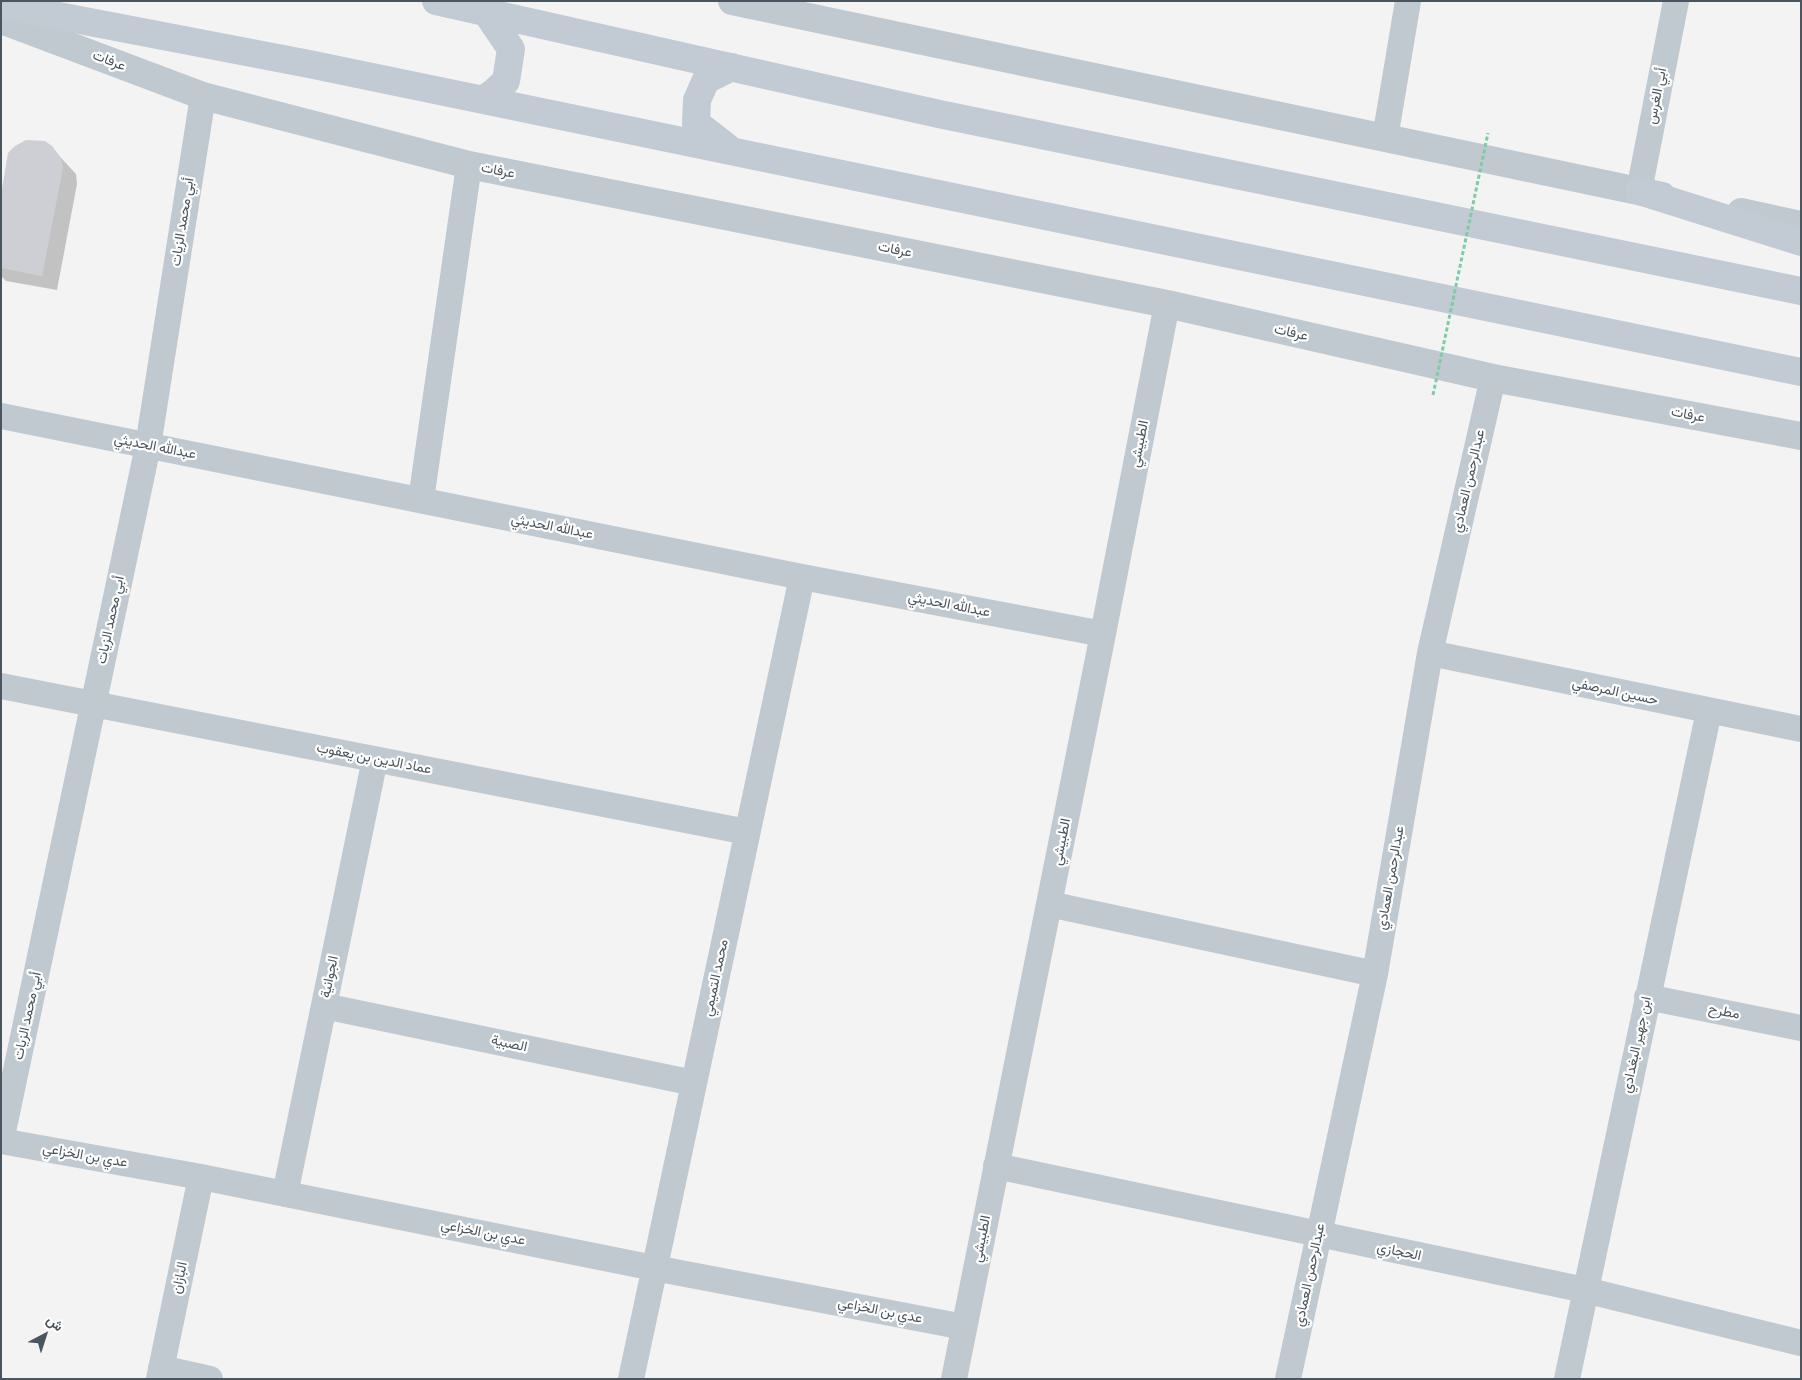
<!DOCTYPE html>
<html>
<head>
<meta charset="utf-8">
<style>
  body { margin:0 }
  #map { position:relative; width:1802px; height:1380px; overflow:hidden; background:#f4f3f3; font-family:Signika,Vazirmatn,sans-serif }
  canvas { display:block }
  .frame { position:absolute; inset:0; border:2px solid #4b555f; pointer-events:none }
  .north { position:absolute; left:20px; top:1310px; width:50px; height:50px; -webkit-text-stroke:4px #fff; paint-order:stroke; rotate:40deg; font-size:14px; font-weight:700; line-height:20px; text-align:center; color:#4b555f }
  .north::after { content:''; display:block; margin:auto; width:18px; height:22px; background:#4b555f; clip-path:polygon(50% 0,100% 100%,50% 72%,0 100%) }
</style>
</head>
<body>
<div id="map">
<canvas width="1802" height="1380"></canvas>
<div class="frame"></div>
<div class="north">ش</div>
</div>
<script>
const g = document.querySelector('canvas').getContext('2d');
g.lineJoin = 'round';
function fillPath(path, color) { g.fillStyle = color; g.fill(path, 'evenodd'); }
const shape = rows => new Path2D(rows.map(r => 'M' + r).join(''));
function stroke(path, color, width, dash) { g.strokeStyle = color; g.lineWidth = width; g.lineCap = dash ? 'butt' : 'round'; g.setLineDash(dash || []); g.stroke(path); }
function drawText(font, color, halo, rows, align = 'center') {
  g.font = font + ' Signika,Vazirmatn,sans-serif'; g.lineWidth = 4.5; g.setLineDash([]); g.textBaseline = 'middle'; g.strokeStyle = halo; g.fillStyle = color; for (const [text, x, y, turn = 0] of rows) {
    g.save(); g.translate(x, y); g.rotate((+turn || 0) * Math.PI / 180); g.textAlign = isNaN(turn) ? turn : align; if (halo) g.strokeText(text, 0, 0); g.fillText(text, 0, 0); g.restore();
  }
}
fillPath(shape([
  [51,147,76,174,77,184,57,290,6,281,1,276,1,203]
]), '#0003');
fillPath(shape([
  [26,140,45,141,52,146,61,158,63,168,42,276,1,268,1,195,8,153,15,146]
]), '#cdcfd4');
stroke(shape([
  [1385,138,1408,1],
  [1639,191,1676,1],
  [1,416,802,577,1103,634],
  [421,500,469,165],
  [1430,653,1801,729],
  [1,686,747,832],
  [1049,904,1375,974],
  [1647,997,1801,1028],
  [324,1006,694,1083],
  [1,1141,148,446,203,96],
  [1,1141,201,1177,654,1268,964,1327],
  [996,1166,1585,1290,1801,1343],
  [285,1194,375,759],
  [161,1368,210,1379],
  [159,1379,201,1177],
  [631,1379,802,577],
  [954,1379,1103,634,1167,304],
  [1288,1379,1375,974,1430,653,1493,378],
  [1567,1379,1709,711]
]), '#c1c9d0', 26);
stroke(shape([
  [732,1,1662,196],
  [1,20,203,96,469,165,1167,304,1493,378,1801,436],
  [1741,212,1801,225]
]), '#c1c9d0', 28);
stroke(shape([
  [436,1,939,114,1801,291],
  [1,5,309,64,1801,372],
  [483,100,494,92,506,81,511,49,486,12],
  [727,147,696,123,697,100,706,80,732,67],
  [1639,191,1801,242]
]), '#c2cad4', 28);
stroke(shape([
  [1433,395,1488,133]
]), '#7fcaa7', 3, [4, 2.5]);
drawText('14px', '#4b555f', '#fff', [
  ["عرفات",109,61,21],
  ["أبي الغرس",1657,96,-79],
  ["عرفات",498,171,11],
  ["أبي محمد الزيات",183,222,-81],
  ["عرفات",895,250,11],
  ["عرفات",1291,333,13],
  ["عرفات",1688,415,11],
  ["الطبيشي",1140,444,-79],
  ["عبدالله الحديثي",155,447,11],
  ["عبدالرحمن العمادي",1469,481,-77],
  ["عبدالله الحديثي",552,527,11],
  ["عبدالله الحديثي",949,605,11],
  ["أبي محمد الزيات",111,620,-78],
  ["حسين المرصفي",1615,692,12],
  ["عماد الدين بن يعقوب",374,759,11],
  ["الطبيشي",1062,842,-79],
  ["عبدالرحمن العمادي",1391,878,-80],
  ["الجوانية",330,977,-78],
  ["محمد التميمي",716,978,-78],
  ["مطرح",1724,1012,11],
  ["أبي محمد الزيات",28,1016,-78],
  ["الصبية",509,1044,12],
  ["ابن جهير البغدادي",1637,1045,-78],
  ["عدي بن الخزاعي",85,1156,10],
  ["عدي بن الخزاعي",483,1233,11],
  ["الطبيشي",982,1239,-79],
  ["الحجازي",1399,1252,12],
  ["عبدالرحمن العمادي",1310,1275,-78],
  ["البازان",180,1278,-78],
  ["عدي بن الخزاعي",880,1311,11]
]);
</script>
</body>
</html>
